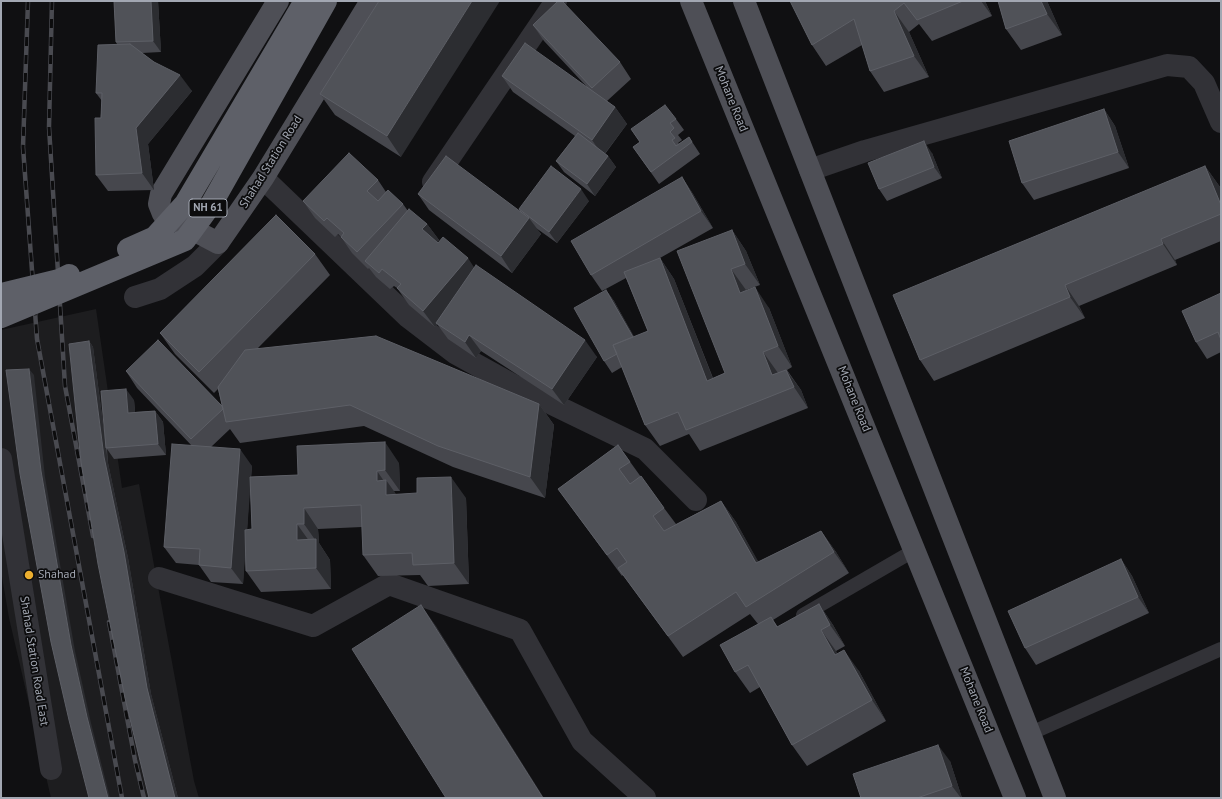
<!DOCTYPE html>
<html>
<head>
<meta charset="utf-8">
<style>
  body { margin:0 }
  #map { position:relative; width:1222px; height:799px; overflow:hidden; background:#101012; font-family:"PT Sans",sans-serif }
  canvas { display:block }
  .frame { position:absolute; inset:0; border:2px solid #a2a7b2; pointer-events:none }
</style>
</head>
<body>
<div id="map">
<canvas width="1222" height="799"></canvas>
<div class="frame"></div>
</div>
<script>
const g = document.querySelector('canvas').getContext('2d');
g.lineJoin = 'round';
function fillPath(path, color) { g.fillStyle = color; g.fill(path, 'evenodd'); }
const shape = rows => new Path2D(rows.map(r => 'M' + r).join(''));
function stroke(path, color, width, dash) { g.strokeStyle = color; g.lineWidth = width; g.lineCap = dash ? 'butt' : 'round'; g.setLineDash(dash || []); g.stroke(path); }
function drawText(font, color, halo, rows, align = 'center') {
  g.font = font + ' "PT Sans",sans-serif'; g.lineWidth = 3.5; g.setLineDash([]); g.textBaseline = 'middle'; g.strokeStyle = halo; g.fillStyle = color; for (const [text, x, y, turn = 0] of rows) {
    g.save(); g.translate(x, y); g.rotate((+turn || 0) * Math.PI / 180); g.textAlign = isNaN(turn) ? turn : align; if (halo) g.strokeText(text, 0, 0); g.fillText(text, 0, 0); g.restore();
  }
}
fillPath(shape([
  [96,309,122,488,139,484,194,781,199,798,51,798,9,618,1,571,1,330]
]), '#1d1d1f');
stroke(shape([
  [803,615,915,550],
  [1029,734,1221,649]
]), '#323237', 14);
stroke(shape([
  [810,170,865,151,1167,65,1189,67,1204,83,1221,122],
  [263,178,408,317,455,353,513,385,645,449,696,500],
  [433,182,556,1],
  [135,297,160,289,195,266,218,243],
  [1,459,51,769],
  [159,578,313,626,389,584,520,630,582,741,645,798]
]), '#323237', 22);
stroke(shape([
  [278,1,161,194,159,204,163,214,218,243,263,178,371,1],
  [691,1,1015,798],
  [744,1,1055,798]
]), '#4e4f56', 22);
const rail = shape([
  [28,1,23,147,37,339,122,798],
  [52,1,49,127,65,386,93,536],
  [109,622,135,760,144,798]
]);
stroke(rail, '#494a50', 4.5);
stroke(rail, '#0c0c0d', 3, [9]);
stroke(shape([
  [128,249,155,237,185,204,305,1],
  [1,294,59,280,69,275],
  [1,317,185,240,212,203,326,1]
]), '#5e6068', 22);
fillPath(shape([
  [114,1,158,1,161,52,142,53,192,91,148,144,154,190,108,191,96,175,102,101,96,93,117,44,116,42],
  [379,1,401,157,335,115,320,94],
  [790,1,985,1,992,16,932,41,919,24,909,32,929,77,884,92,870,71,862,45,826,66,812,45],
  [998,1,1047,1,1062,35,1021,50,1006,29],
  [533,25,620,62,631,79,607,101,615,107,627,124,605,154,608,156,616,167,595,196,564,172,556,161,575,136,513,92,502,76,587,87,544,41],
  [1104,109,1115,126,1129,168,1034,200,1022,183],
  [676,119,684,130,678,135,682,140,678,143,679,144,689,137,700,154,659,184,633,147,640,142,631,129],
  [932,153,942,178,887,201,879,189],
  [1205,166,1220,187,1221,190,1221,241,1175,260,1177,265,1079,306,1085,318,934,381,920,360],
  [682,177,693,194,713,228,660,258,674,279,713,378,725,373,732,230,746,251,760,285,746,290,746,291,769,308,792,367,787,370,801,390,808,408,700,451,689,434,660,446,645,425,622,367,612,373,604,361,606,290,614,301,634,337,648,331,626,278,602,291,591,275],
  [378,180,386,192,403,204,408,211,427,224,439,240,437,242,474,268,597,357,564,405,481,351,476,358,448,339,437,324,435,327,409,305,397,288,394,286,390,289,376,277,369,268,368,269,352,253,341,237,338,234,335,237,315,218,303,201],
  [418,194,520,211,519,209,589,201,557,243,536,228,541,234,512,273,429,210],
  [315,254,330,275,258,348,539,404,554,425,545,498,453,467,364,426,240,443,230,429,211,447,252,466,251,477,298,475,399,463,400,491,394,491,395,494,466,498,469,584,428,586,420,575,378,576,363,555,362,527,318,529,319,543,330,560,331,589,261,592,246,571,245,550,243,584,211,582,199,565,176,563,164,547,192,446,137,388,126,371,222,406,218,389,214,393,175,354,160,333],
  [250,483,252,529,247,530],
  [1221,293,1221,352,1207,359,1196,342],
  [89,341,93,347,105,439,134,400,135,412,155,411,163,422,166,455,114,459,107,449,108,463,128,558,151,694,178,798,149,798],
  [618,445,641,477,664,508,676,524,721,501,736,522,758,562,821,531,836,552,849,573,773,620,778,627,819,604,833,625,845,646,836,651,837,654,859,671,886,721,807,766,792,745,760,687,750,693,735,672,758,624,750,614,683,657,623,575,622,576,558,489],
  [1121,559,1132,576,1149,613,1036,665,1025,648],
  [950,761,962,798,861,798]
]), '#46474d');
fillPath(shape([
  [151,1,158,1,161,52,153,41],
  [472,1,500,1,401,157,387,136],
  [981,1,985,1,992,16],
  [1041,1,1047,1,1062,35,1047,14],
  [894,11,909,32,929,77,914,56],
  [180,75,192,91,148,144,154,190,142,173,136,128],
  [615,107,627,124,603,156,592,140],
  [1104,109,1115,126,1129,168,1118,152],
  [924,141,932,153,942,178,934,167],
  [608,156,616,167,595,196,587,184],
  [1205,166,1220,187,1221,190,1221,205],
  [682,177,693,194,713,228,701,211],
  [581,189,589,201,557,243,549,232],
  [529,218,541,234,512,273,501,256],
  [427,224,439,240,433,246,422,229],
  [732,230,746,251,760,285,745,264],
  [1161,239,1175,260,1177,265,1163,244],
  [468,258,479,275,436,323,437,324,435,327,423,311],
  [660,258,674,279,722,402,707,381],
  [731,269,746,290,755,314,740,293],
  [1065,285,1079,306,1085,318,1070,297],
  [755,287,769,308,792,367,778,346],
  [606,290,614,301,644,354,636,343],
  [469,335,481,351,476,358,465,342],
  [585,340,597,357,564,405,552,389],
  [89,341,93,347,108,463,128,558,151,694,178,798,175,798,147,688,104,457],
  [763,352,778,373,772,375],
  [29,369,34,375,45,477,75,651,91,723,110,798,108,798,87,717,71,645,41,471],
  [786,370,801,390,808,408,794,387],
  [126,389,134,400,136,424,128,413],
  [539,404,554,425,545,498,530,477],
  [155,411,163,422,166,455,158,444],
  [385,442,399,463,400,491,385,470],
  [240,449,252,466,243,584,231,568],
  [377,471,386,484,386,480,401,501,401,516,377,481],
  [451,477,466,498,469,584,454,563],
  [721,501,736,522,771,584,756,563],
  [304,508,318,529,319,543,330,560,331,589,316,568,316,541,304,524],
  [297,524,312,545,297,540],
  [821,531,836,552,849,573,834,552],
  [1121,559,1132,576,1149,613,1138,597],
  [819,604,833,625,845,646,830,625],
  [421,605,436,626,544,798,543,798],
  [821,630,836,651,849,676,835,655],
  [844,650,859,671,886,721,872,700],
  [938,745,950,761,962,798,961,798,952,786]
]), '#2c2d31');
const building = shape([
  [114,1,151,1,153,41,116,42,114,1],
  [379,1,472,1,387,136,320,94,379,1],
  [558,1,562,1,620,62,592,88,533,25,558,1],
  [790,1,963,1,917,20,904,3,894,11,914,56,870,71,854,19,812,45,790,1],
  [998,1,1041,1,1047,14,1006,29,998,1],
  [525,43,615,107,592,140,502,76,525,43],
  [130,44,154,62,180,75,136,128,142,173,96,175,95,118,101,118,102,93,96,93,98,45,130,44],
  [665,105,676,119,670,123,674,128,670,132,675,138,672,140,676,146,689,137,692,142,651,172,633,147,640,142,631,129,665,105],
  [1104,109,1118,152,1022,183,1009,141,1104,109],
  [578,133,608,156,587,184,556,161,578,133],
  [924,141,934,167,879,189,868,163,924,141],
  [349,153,378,180,367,191,378,201,388,190,403,204,357,252,341,237,344,233,327,218,324,221,303,201,349,153],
  [446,156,529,218,501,256,418,194,446,156],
  [551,166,581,189,549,232,519,209,551,166],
  [1205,166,1221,205,1221,214,1161,239,1163,244,1065,285,1070,297,920,360,893,295,1205,166],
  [682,177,701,211,591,275,571,241,682,177],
  [409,209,427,224,422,229,438,243,443,237,468,258,423,311,397,288,401,284,382,269,379,273,365,261,409,209],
  [276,215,315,254,199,372,160,333,276,215],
  [732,230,745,264,731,269,740,293,755,287,778,346,763,352,772,375,786,370,794,387,686,430,678,412,645,425,613,345,648,331,624,272,660,258,707,381,725,373,677,251,732,230],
  [476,265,585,340,552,389,469,335,465,342,436,323,476,265],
  [606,290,633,337,613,345,617,354,604,361,574,308,606,290],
  [1221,293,1221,340,1218,332,1196,342,1182,311,1221,293],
  [376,336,539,404,530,477,438,446,350,405,226,422,218,387,245,350,376,336],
  [158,340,222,406,223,409,191,439,126,371,158,340],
  [89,341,104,457,124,552,147,688,175,798,149,798,125,698,98,564,81,462,69,344,89,341],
  [29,369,41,471,71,645,87,717,108,798,89,798,69,720,51,642,20,474,6,370,29,369],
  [126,389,128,413,155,411,158,444,106,448,101,391,126,389],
  [385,442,385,470,377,471,377,481,386,480,386,495,417,493,417,478,451,477,454,563,413,565,412,553,363,555,361,505,304,508,304,524,297,524,297,540,316,539,316,568,246,571,245,530,252,529,250,477,298,475,297,446,385,442],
  [172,444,240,449,231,568,199,565,200,549,164,547,172,444],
  [618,445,630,462,619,469,630,484,641,476,664,508,653,516,664,531,721,501,756,563,821,531,834,552,746,607,736,592,668,636,618,568,627,562,617,548,607,555,558,489,618,445],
  [1121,559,1138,597,1025,648,1008,611,1121,559],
  [819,604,830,625,821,630,835,655,844,650,872,700,792,745,748,665,735,672,720,645,771,617,777,627,819,604],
  [421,605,543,798,446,798,352,649,421,605],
  [938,745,952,786,917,798,861,798,853,774,938,745]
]);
fillPath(building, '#505258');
stroke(building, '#5d5f66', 1);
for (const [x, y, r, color] of [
  [29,575,5,"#ebae2f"]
]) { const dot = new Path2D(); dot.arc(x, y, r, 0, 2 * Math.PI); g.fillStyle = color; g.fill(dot); stroke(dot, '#0c0c0d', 1.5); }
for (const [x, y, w] of [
  [208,208,38]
]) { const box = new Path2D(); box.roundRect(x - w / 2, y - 9, w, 18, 3); g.fillStyle = '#0c0c0d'; g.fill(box); stroke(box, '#a2a7b2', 1); }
drawText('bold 11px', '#a2a7b2', null, [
  ["NH 61",208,208]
]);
drawText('12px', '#a2a7b2', '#0c0c0d', [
  ["Mohane Road",731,99,68],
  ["Shahad Station Road",271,162,-58],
  ["Mohane Road",854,399,68],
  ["Shahad Station Road East",34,661,81],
  ["Mohane Road",976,700,68]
]);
drawText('12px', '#a2a7b2', '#0c0c0d', [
  ["Shahad",38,575]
], 'left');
</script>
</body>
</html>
